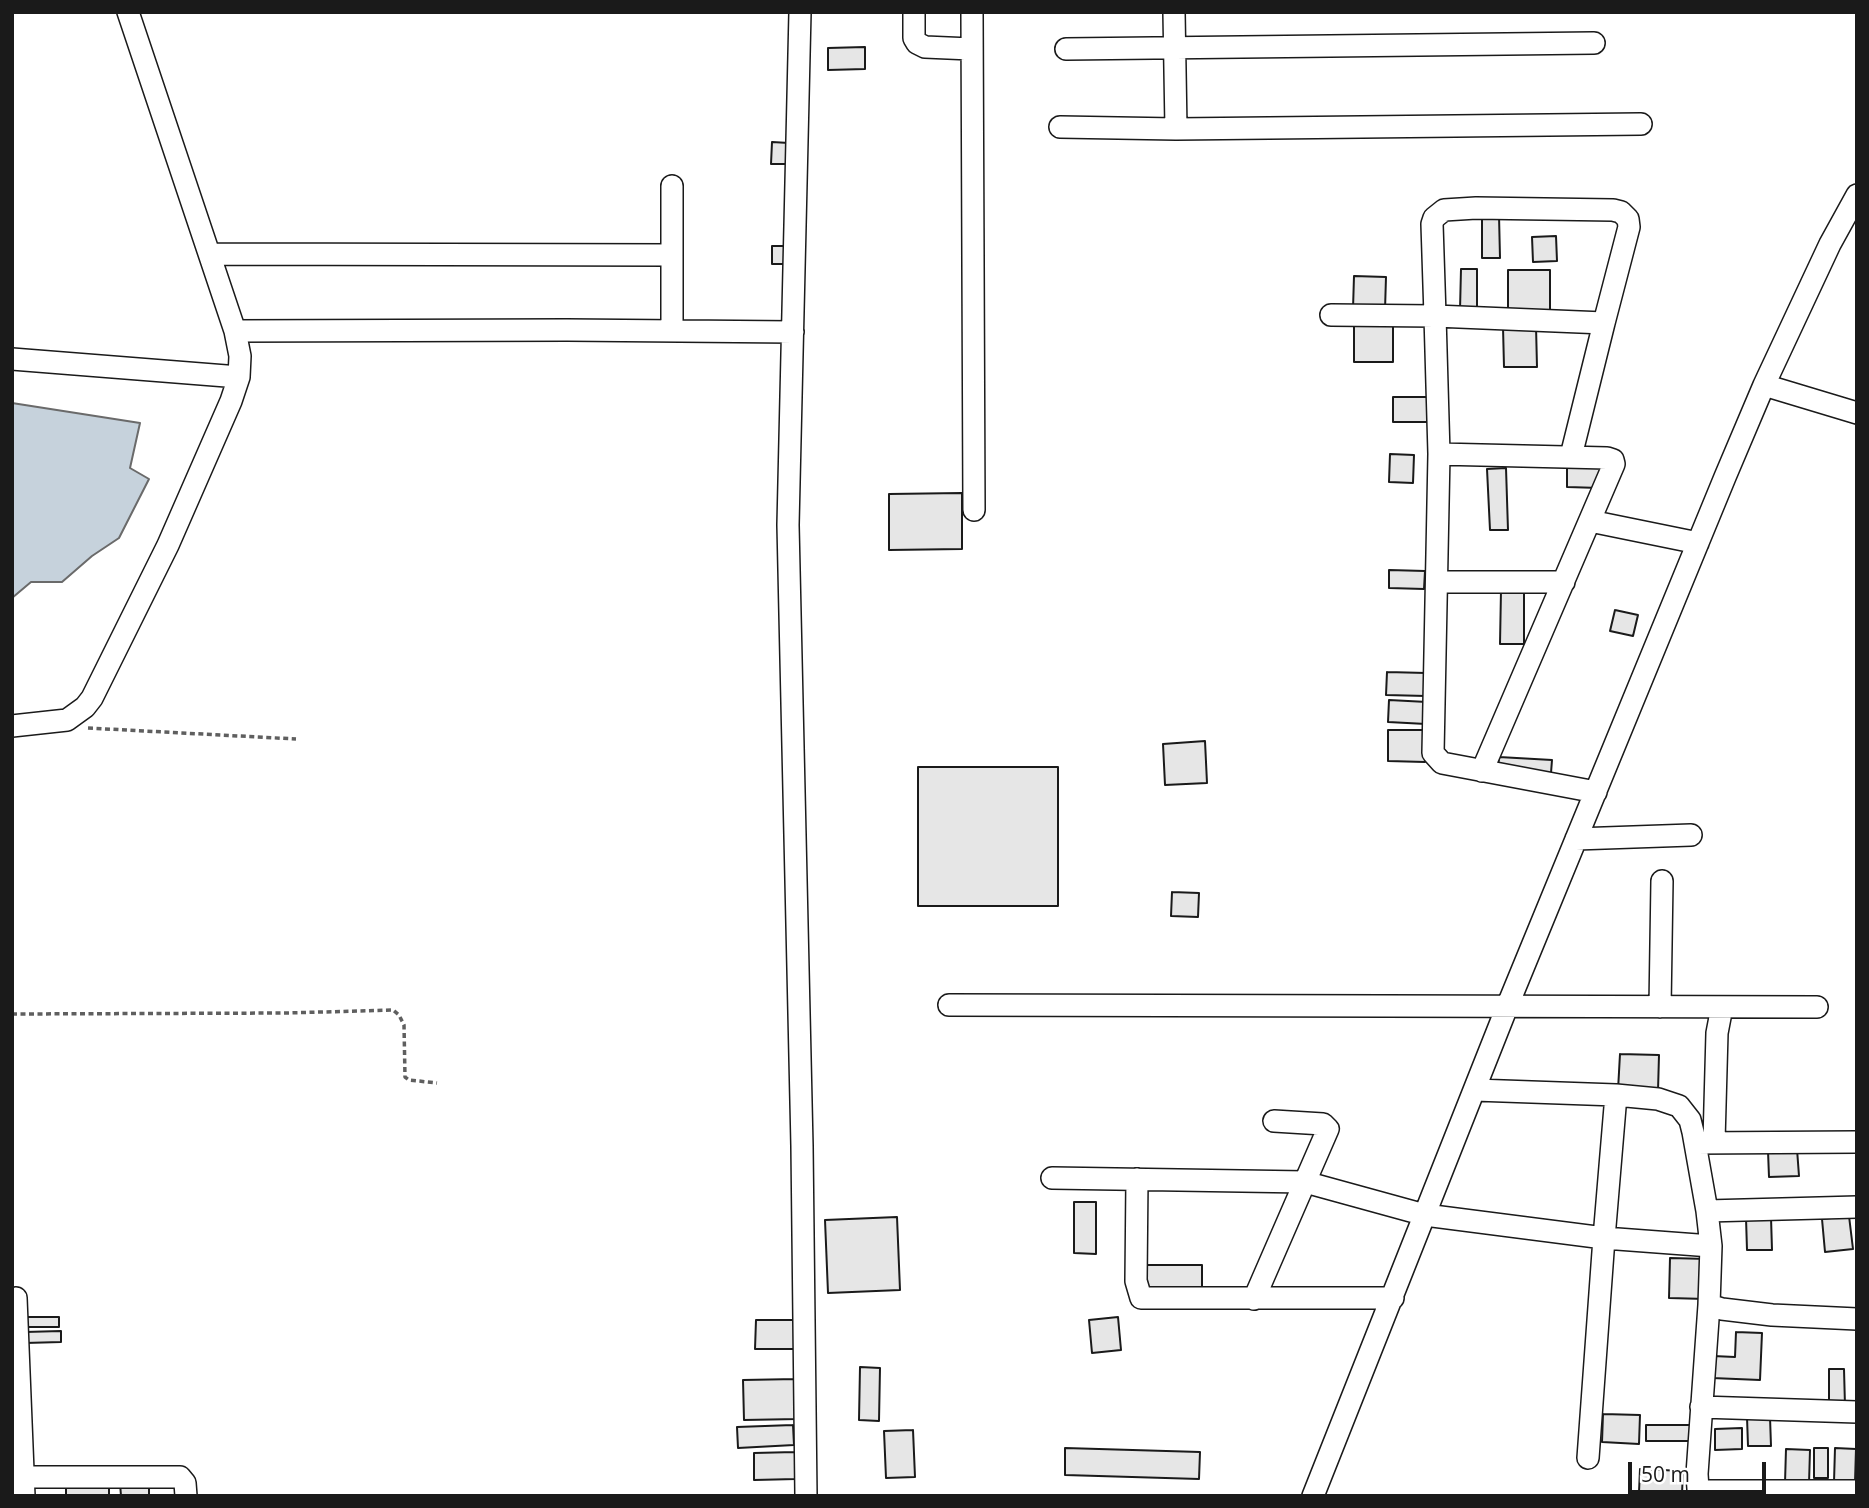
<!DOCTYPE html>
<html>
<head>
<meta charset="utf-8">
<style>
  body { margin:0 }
  #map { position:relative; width:1869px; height:1508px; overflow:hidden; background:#fff; font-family:"Open Sans",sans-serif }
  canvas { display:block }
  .frame { position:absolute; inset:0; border:14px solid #1a1a1a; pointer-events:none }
  .scale { position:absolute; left:1628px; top:1462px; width:138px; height:32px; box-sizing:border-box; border:4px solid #1a1a1a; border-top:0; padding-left:9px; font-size:21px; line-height:24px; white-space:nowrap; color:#1a1a1a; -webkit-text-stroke:5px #fff; paint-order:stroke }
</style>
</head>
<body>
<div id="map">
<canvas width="1869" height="1508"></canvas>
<div class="frame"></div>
<div class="scale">50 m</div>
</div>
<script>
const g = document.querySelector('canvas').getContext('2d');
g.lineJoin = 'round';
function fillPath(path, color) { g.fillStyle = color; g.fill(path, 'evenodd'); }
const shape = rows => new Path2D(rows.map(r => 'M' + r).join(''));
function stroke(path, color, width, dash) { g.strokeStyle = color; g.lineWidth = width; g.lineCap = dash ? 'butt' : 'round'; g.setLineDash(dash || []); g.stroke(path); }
const water = shape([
  [12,403,140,423,130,468,149,479,119,538,92,556,62,582,31,582,12,598,12,403]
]);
fillPath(water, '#c6d2dc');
stroke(water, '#6a6a6a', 2);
const building = shape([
  [865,47,865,69,828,70,828,48,865,47],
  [772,142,789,143,788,164,771,164,772,142],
  [1482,215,1499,215,1500,258,1482,258,1482,215],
  [1556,236,1557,261,1533,262,1532,237,1556,236],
  [772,246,785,246,785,264,772,264,772,246],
  [1461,269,1477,269,1477,311,1460,310,1461,269],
  [1508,270,1550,270,1550,317,1508,317,1508,270],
  [1354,276,1386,277,1385,310,1353,309,1354,276],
  [1354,324,1393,324,1393,362,1354,362,1354,324],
  [1536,326,1537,367,1504,367,1503,327,1536,326],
  [1393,397,1432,397,1432,422,1393,422,1393,397],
  [1390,454,1414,455,1413,483,1389,482,1390,454],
  [1567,467,1601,467,1600,488,1567,487,1567,467],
  [1506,468,1508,530,1490,530,1487,469,1506,468],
  [962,493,962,549,889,550,889,494,962,493],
  [1389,570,1425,571,1424,589,1389,588,1389,570],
  [1501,590,1524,591,1524,644,1500,644,1501,590],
  [1615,610,1638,615,1633,636,1610,631,1615,610],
  [1387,672,1426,673,1426,696,1386,695,1387,672],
  [1389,700,1427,702,1426,724,1388,722,1389,700],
  [1388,730,1426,730,1425,762,1388,761,1388,730],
  [1205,741,1207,783,1165,785,1163,744,1205,741],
  [1499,757,1552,760,1551,773,1498,769,1499,757],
  [918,767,1058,767,1058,906,918,906,918,767],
  [1172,892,1199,893,1198,917,1171,916,1172,892],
  [1620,1054,1659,1055,1658,1091,1618,1090,1620,1054],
  [1797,1149,1799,1176,1769,1177,1768,1151,1797,1149],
  [1074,1202,1096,1202,1096,1254,1074,1253,1074,1202],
  [1849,1216,1853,1249,1825,1252,1822,1219,1849,1216],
  [897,1217,900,1290,828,1293,825,1220,897,1217],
  [1771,1217,1772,1250,1747,1250,1746,1218,1771,1217],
  [1670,1258,1708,1259,1706,1299,1669,1298,1670,1258],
  [1145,1265,1202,1265,1202,1296,1145,1296,1145,1265],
  [24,1317,59,1317,59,1327,24,1327,24,1317],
  [1118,1317,1121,1350,1092,1353,1089,1320,1118,1317],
  [756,1320,797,1320,797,1349,755,1349,756,1320],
  [61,1331,61,1342,25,1343,25,1332,61,1331],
  [1736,1332,1762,1333,1760,1380,1712,1378,1713,1356,1735,1357,1736,1332],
  [860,1367,880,1368,879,1421,859,1420,860,1367],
  [1829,1369,1844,1369,1845,1406,1829,1406,1829,1369],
  [797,1379,798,1419,744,1420,743,1380,797,1379],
  [1603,1414,1640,1415,1639,1444,1602,1442,1603,1414],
  [1747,1417,1770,1417,1771,1446,1748,1446,1747,1417],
  [793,1425,794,1445,738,1448,737,1427,793,1425],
  [1646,1425,1698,1425,1698,1441,1646,1441,1646,1425],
  [1742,1428,1742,1449,1715,1450,1715,1429,1742,1428],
  [913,1430,915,1477,886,1478,884,1431,913,1430],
  [1065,1448,1200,1452,1199,1479,1065,1475,1065,1448],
  [1814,1448,1828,1448,1828,1478,1814,1478,1814,1448],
  [1835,1448,1856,1449,1855,1482,1834,1482,1835,1448],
  [1786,1449,1810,1450,1809,1484,1785,1483,1786,1449],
  [795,1452,796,1479,754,1480,754,1453,795,1452],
  [1640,1469,1683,1471,1682,1494,1639,1492,1640,1469],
  [120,1483,149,1483,149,1496,121,1496,120,1483],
  [109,1485,109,1496,66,1496,66,1486,109,1485]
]);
fillPath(building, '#e6e6e6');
stroke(building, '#1a1a1a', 2);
const minor = shape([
  [800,12,788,525,802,1146,806,1496],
  [914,12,914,38,917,43,925,47,971,49],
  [972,12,974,510],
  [1174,12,1176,129,1641,124],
  [1066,49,1594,43],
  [1060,127,1176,129],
  [672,186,672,331],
  [211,254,672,255],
  [1331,315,1435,316,1604,323,1629,227,1628,219,1621,212,1613,210,1476,208,1444,210,1434,218,1432,224,1435,316,1439,454,1433,753,1442,763,1596,792],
  [235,331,567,330,793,332],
  [12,359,239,377],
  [1764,385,1857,413],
  [1439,454,1607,458,1613,460,1614,464,1482,771],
  [1571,456,1604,323],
  [1590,521,1698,543],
  [1437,582,1564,582],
  [12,726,67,720,85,707,92,698,168,545,231,401,239,377,240,356,235,331,128,12],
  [1576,839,1691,835],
  [949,1005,1817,1007],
  [1660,1007,1662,881],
  [1475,1090,1616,1095,1658,1099,1679,1106,1690,1120,1693,1132,1707,1211,1711,1246,1709,1305,1722,1309,1772,1315,1857,1319],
  [1616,1095,1604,1238,1711,1246],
  [1714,1141,1717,1033,1722,1007],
  [1695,1143,1857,1142],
  [1052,1178,1305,1182,1425,1215,1604,1238,1588,1458],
  [1137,1179,1136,1281,1141,1298,1393,1298],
  [1707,1211,1857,1207],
  [16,1298,24,1496],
  [1254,1299,1328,1129,1323,1124,1274,1121],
  [1709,1305,1697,1474,1698,1489,1701,1491,1857,1491],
  [1701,1407,1857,1412],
  [12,1477,180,1477,185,1483,186,1496],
  [1313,1496,1507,1007,1725,477,1764,385,1830,244,1857,195]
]);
stroke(minor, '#1a1a1a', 24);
stroke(shape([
  [88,728,296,739],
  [12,1014,287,1013,393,1010,399,1015,404,1025,405,1077,409,1080,437,1083]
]), '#5f5f5f', 3.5, [5, 3.5]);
stroke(minor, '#fff', 21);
</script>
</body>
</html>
